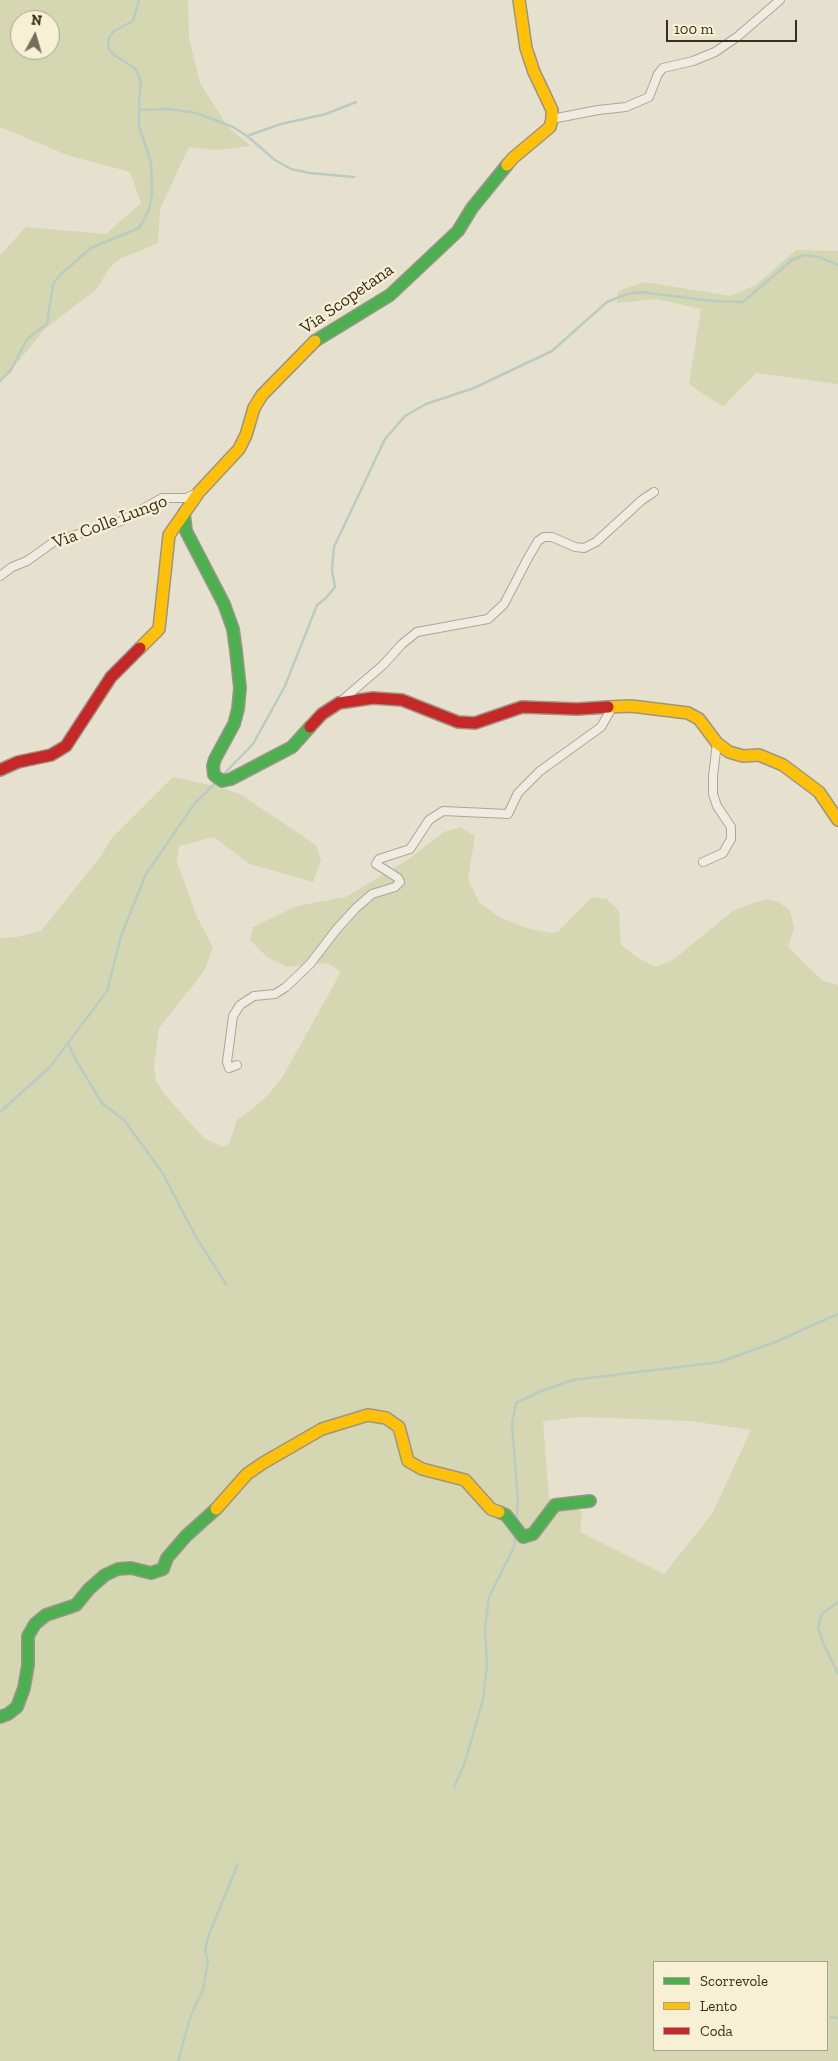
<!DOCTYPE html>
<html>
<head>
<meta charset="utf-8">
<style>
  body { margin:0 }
  #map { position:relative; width:838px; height:2061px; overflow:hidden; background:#e6e1cf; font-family:"Zilla Slab",serif }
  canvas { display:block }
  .legend { position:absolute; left:653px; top:1961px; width:175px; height:90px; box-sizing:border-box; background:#f7f0d5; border:1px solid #aca28c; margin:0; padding:6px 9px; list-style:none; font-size:15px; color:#3b2e1e }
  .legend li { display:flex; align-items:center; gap:10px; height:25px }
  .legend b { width:25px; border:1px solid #aca28c }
  .north { position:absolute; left:10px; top:10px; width:50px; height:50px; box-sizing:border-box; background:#f7f0d5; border:1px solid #aca28c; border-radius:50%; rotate:6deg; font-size:14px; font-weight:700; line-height:20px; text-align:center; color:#3b2e1e }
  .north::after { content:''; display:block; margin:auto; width:18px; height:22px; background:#776d5c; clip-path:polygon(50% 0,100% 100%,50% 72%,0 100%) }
  .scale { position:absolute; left:666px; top:20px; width:131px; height:22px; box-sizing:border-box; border:2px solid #3b2e1e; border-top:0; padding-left:6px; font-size:15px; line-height:18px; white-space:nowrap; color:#3b2e1e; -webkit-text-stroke:4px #f7f0d5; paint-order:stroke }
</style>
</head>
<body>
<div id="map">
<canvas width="838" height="2061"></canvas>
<ul class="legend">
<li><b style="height:6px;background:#4caf50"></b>Scorrevole</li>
<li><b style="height:6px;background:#ffc107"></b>Lento</li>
<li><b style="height:6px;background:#c62828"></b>Coda</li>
</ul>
<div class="north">N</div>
<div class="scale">100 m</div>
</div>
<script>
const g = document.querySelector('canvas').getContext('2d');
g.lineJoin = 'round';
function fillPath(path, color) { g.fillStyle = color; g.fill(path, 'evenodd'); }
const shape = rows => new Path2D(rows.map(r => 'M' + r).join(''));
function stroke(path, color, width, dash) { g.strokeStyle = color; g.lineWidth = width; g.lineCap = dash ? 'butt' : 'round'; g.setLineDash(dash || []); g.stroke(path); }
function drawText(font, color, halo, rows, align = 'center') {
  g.font = font + ' "Zilla Slab",serif'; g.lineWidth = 4.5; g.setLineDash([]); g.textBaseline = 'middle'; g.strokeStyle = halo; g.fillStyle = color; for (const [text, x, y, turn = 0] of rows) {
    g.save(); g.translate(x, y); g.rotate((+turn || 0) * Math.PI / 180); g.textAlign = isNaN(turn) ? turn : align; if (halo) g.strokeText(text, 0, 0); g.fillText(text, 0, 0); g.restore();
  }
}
fillPath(shape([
  [0,0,188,0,189,38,200,83,227,126,251,146,217,150,189,147,160,209,158,243,120,259,109,268,97,289,47,327,0,383,0,255,26,227,106,234,141,203,130,172,67,155,0,127],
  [20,20,50,20,50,50,20,50],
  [796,250,838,251,838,384,756,373,723,407,689,384,701,309,657,299,617,303,618,291,645,282,730,296,756,285],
  [173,777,215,786,240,794,316,845,321,860,313,882,250,864,214,837,179,846,177,862,196,915,213,947,206,967,198,979,159,1028,154,1065,156,1081,166,1096,204,1138,223,1147,229,1144,237,1120,252,1109,269,1094,283,1076,341,972,328,963,287,967,267,957,250,940,253,927,297,906,346,897,409,859,444,832,460,827,475,836,468,879,479,902,499,917,530,929,551,933,558,932,592,897,607,899,619,911,621,945,638,958,656,967,674,959,733,911,765,899,779,902,790,911,794,928,788,947,823,981,838,985,838,2061,0,2061,0,938,17,937,41,931,101,856,111,839],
  [582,1417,690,1421,751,1430,712,1514,664,1574,580,1532,582,1511,549,1499,543,1421],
  [654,1962,827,1962,827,2050,654,2050]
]), '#d4d7b1');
stroke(shape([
  [139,110,170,109,196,113,233,127,247,136,275,160,291,169,310,173,354,177],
  [247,136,281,124,326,114,356,102],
  [0,381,11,370,27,339,47,324,53,284,60,275,91,248,139,228,144,220,149,209,152,194,151,162,139,126,139,101,141,82,137,71,133,67,114,55,108,48,109,38,114,31,133,21,139,0],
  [221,777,253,744,285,686,317,605,326,598,335,587,332,570,334,547,385,439,405,416,426,404,474,388,552,351,607,302,627,294,640,292,712,301,743,302,792,260,804,255,819,257,838,265],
  [68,1043,77,1062,102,1103,124,1120,162,1172,196,1237,226,1284],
  [0,1112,50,1067,107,991,121,936,146,874,195,803,217,781],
  [516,1522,518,1501,512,1424,516,1403,541,1391,573,1380,720,1362,778,1341,838,1314],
  [838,1602,822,1614,818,1628,824,1645,838,1674],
  [454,1787,464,1765,483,1700,487,1664,485,1628,489,1597,514,1547,515,1532],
  [831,2017,838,2018],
  [178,2061,191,2015,203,1990,208,1961,205,1950,209,1934,238,1864]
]), '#baccc2', 2.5);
const street = shape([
  [552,119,598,110,626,107,649,97,658,74,663,68,693,61,715,52,737,37,780,0],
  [0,576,12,567,27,561,55,541,119,522,162,498,186,498,197,493],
  [340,702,383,665,402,644,417,632,488,619,504,604,528,558,538,541,544,537,552,537,575,547,584,548,596,542,642,500,654,492],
  [703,862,723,853,731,839,731,827,717,806,713,794,713,776,717,743],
  [237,1065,229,1068,227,1062,233,1016,240,1005,254,996,275,994,286,987,310,964,336,930,356,908,372,894,395,887,400,882,398,878,376,864,379,859,410,849,429,820,443,811,508,814,518,793,540,771,601,727,613,706]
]);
const fast = shape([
  [315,341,390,295,458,231,472,208,507,165],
  [184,513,186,531,224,604,233,629,236,651,240,688,238,709,234,724,215,759,213,766,214,775,222,781,231,779,292,747,310,727],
  [499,1512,506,1515,523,1537,533,1534,555,1505,590,1501],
  [0,1717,8,1714,17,1707,24,1688,28,1665,28,1636,35,1624,46,1615,76,1605,89,1589,105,1575,118,1569,131,1568,151,1573,163,1569,167,1558,186,1536,216,1509]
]);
const slow = shape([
  [507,165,513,158,550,127,552,119,552,110,534,72,526,48,519,0],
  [140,648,159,629,169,535,199,492,239,449,246,435,254,408,262,395,315,341],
  [608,707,631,706,688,713,699,719,717,743,729,752,743,756,759,755,783,765,819,792,838,820],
  [216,1509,247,1474,263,1463,322,1429,368,1415,386,1418,399,1427,408,1461,422,1469,465,1480,491,1509,499,1512]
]);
const jam = shape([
  [310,727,322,714,339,703,373,698,402,700,458,722,475,723,522,707,577,709,608,707],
  [0,770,18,762,51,755,66,746,111,677,140,648]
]);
stroke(street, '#aca697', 10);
stroke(fast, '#9b9588', 14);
stroke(slow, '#9b9588', 14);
stroke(jam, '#9b9588', 14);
stroke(street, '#eeebe1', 8);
stroke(fast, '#4caf50', 11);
stroke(slow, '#ffc107', 11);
stroke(jam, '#c62828', 11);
drawText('18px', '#3b2e1e', '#f7f0d5', [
  ["Via Scopetana",347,299,-35],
  ["Via Colle Lungo",110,522,-21]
]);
</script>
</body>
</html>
